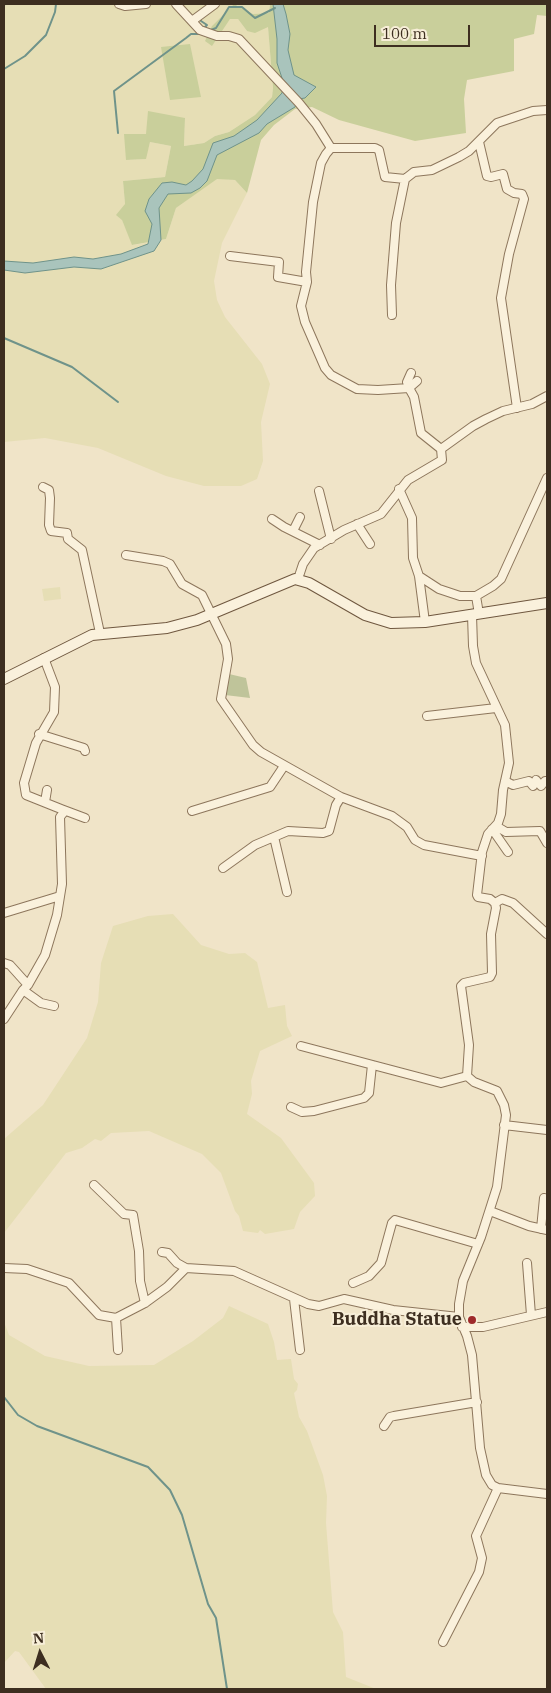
<!DOCTYPE html>
<html>
<head>
<meta charset="utf-8">
<style>
  body { margin:0 }
  #map { position:relative; width:551px; height:1693px; overflow:hidden; background:#f0e4c8; font-family:"IBM Plex Serif",serif }
  canvas { display:block }
  .frame { position:absolute; inset:0; border:5px solid #3d2e20; pointer-events:none }
  .north { position:absolute; left:15px; top:1628px; width:50px; height:50px; -webkit-text-stroke:4px #f7eed8; paint-order:stroke; rotate:355deg; font-size:14px; font-weight:700; line-height:20px; text-align:center; color:#3d2e20 }
  .north::after { content:''; display:block; margin:auto; width:18px; height:22px; background:#3d2e20; clip-path:polygon(50% 0,100% 100%,50% 72%,0 100%) }
  .scale { position:absolute; left:374px; top:25px; width:96px; height:22px; box-sizing:border-box; border:2px solid #3d2e20; border-top:0; padding-left:6px; font-size:15px; line-height:18px; white-space:nowrap; color:#3d2e20; -webkit-text-stroke:4px #f7eed8; paint-order:stroke }
</style>
</head>
<body>
<div id="map">
<canvas width="551" height="1693"></canvas>
<div class="frame"></div>
<div class="north">N</div>
<div class="scale">100 m</div>
</div>
<script>
const g = document.querySelector('canvas').getContext('2d');
g.lineJoin = 'round';
function fillPath(path, color) { g.fillStyle = color; g.fill(path, 'evenodd'); }
const shape = rows => new Path2D(rows.map(r => 'M' + r).join(''));
function stroke(path, color, width, dash) { g.strokeStyle = color; g.lineWidth = width; g.lineCap = dash ? 'butt' : 'round'; g.setLineDash(dash || []); g.stroke(path); }
function drawText(font, color, halo, rows, align = 'center') {
  g.font = font + ' "IBM Plex Serif",serif'; g.lineWidth = 4; g.setLineDash([]); g.textBaseline = 'middle'; g.strokeStyle = halo; g.fillStyle = color; for (const [text, x, y, turn = 0] of rows) {
    g.save(); g.translate(x, y); g.rotate((+turn || 0) * Math.PI / 180); g.textAlign = isNaN(turn) ? turn : align; if (halo) g.strokeText(text, 0, 0); g.fillText(text, 0, 0); g.restore();
  }
}
fillPath(shape([
  [4,4,234,4,212,26,230,19,238,19,247,31,268,26,273,88,272,97,255,115,229,132,215,136,204,143,184,146,185,118,146,134,126,160,145,159,150,142,171,146,165,177,123,181,125,204,122,220,133,245,166,239,176,208,217,178,235,180,247,193,222,243,214,281,217,300,225,317,262,364,270,384,261,422,263,461,257,479,241,486,204,486,166,476,98,448,45,438,4,442],
  [235,4,270,4,269,13,253,14],
  [60,587,61,599,44,601,42,589],
  [173,914,201,945,229,954,245,953,257,962,268,1008,285,1005,287,1026,292,1036,260,1051,251,1081,252,1094,247,1114,281,1138,314,1183,315,1196,300,1212,294,1229,265,1234,260,1230,258,1233,243,1231,239,1216,235,1211,221,1173,202,1154,149,1131,111,1133,101,1141,95,1139,82,1148,66,1153,4,1233,4,1139,43,1105,87,1038,98,1002,101,963,113,926,148,916],
  [229,1306,268,1324,274,1342,277,1360,291,1359,294,1379,298,1384,297,1390,294,1393,299,1417,307,1431,323,1475,327,1496,326,1523,333,1612,343,1632,346,1677,376,1689,46,1689,19,1652,15,1651,4,1663,4,1322,9,1335,45,1356,89,1366,154,1365,193,1341,223,1318]
]), '#e6deb5');
fillPath(shape([
  [234,4,253,14,269,13,270,4,547,4,547,16,537,15,534,34,514,39,514,71,467,80,464,99,466,133,415,141,339,120,312,107,295,109,274,125,261,140,247,193,235,180,217,179,176,208,166,239,132,245,122,220,116,215,125,204,123,181,165,177,171,146,150,142,146,159,126,160,124,134,146,134,148,111,185,118,184,146,204,143,215,136,229,132,255,115,272,97,273,88,268,27,255,33,247,31,238,19,230,19,212,46,205,41,212,26],
  [190,44,201,97,170,100,161,47]
]), '#c9cf9b');
fillPath(shape([
  [229,674,246,678,250,698,225,695]
]), '#bfc49a');
const water = shape([
  [273,4,283,4,286,14,290,34,288,50,294,75,316,87,305,98,299,99,295,107,267,124,259,133,217,155,207,181,200,188,191,193,168,194,159,208,161,240,154,251,101,269,74,267,25,273,4,270,4,261,33,263,74,257,93,259,121,254,148,244,152,224,145,211,149,199,162,183,172,182,186,185,192,181,203,169,213,143,234,136,257,120,282,93,284,84,277,63,277,39,273,4]
]);
fillPath(water, '#a9c4bc');
stroke(water, '#6f938a', 1);
stroke(shape([
  [4,5,5,4],
  [200,17,201,21,207,25,204,28],
  [211,30,216,28,229,7,242,7,255,18,275,8],
  [4,69,25,56,46,35,55,12,56,4],
  [118,133,114,91,186,38,191,34,202,34],
  [4,338,72,367,118,402],
  [4,1397,18,1415,37,1426,148,1467,170,1490,182,1515,208,1604,216,1618,227,1689]
]), '#6f938a', 2);
const street = shape([
  [119,4,125,6,146,4],
  [176,4,200,30,217,36,229,36,239,39,299,103,316,124,331,148],
  [192,21,215,4],
  [479,142,487,176,491,177,503,174,507,189,514,193,522,194,524,199,509,254,501,298,517,408],
  [230,256,279,262,278,277,307,282],
  [392,315,391,285,396,223,405,179],
  [411,373,407,382,409,388,417,381],
  [441,449,473,426,486,419,503,411,532,404,547,396],
  [43,487,49,490,50,498,49,525,51,531,67,533,68,539,82,550,100,633],
  [399,489,412,518,413,558,419,576,425,622],
  [319,491,331,539],
  [272,519,284,527,320,545],
  [357,524,370,544],
  [293,531,300,517],
  [126,555,163,561,170,564,182,584,202,595,226,644,228,659,221,699,253,745,261,752,341,797,392,816,407,827,415,840,424,845,482,856],
  [419,576,439,589,460,596,476,596,493,586,501,579,547,478],
  [298,579,303,564,314,548,344,530,381,514,408,480,442,460,441,449,421,433,414,397,409,388,378,390,357,389,331,375,325,368,305,322,301,306,307,282,306,272,313,202,321,163,326,154,331,148,375,148,379,150,385,177,405,179,414,172,432,170,459,157,469,151,497,123,533,111,547,110],
  [476,596,479,614],
  [472,615,473,646,476,663,505,725,509,763,503,790,501,814,498,823,488,834,482,852,477,895,478,897,490,899,495,903,496,908,491,934,492,973,490,977,464,983,461,986,469,1045,467,1076,474,1082,497,1091,504,1105,506,1115,497,1187,481,1237,463,1281,459,1304,459,1317,467,1336,472,1355,480,1448,486,1475,492,1485,498,1488,547,1494],
  [427,716,496,708],
  [39,734,84,748,85,751],
  [505,781,513,785,529,781,533,786,536,780,541,786,545,781,547,781],
  [45,802,47,790],
  [61,809,85,818],
  [192,811,270,787,284,766],
  [496,826,506,832,540,831,547,843],
  [492,829,508,852],
  [274,837,287,892],
  [223,868,255,845,288,831,323,833,329,831,336,805,341,797],
  [495,903,502,899,513,903,547,934],
  [4,913,60,896],
  [4,963,10,965,28,985],
  [23,990,41,1003,54,1006],
  [4,1019,23,990,28,985,45,955,57,915,62,884,60,817,64,812,61,809,26,795,24,783,36,743,54,712,55,687,44,658],
  [301,1046,441,1083,467,1076],
  [291,1107,302,1112,314,1111,364,1098,369,1093,372,1065],
  [504,1125,547,1130],
  [94,1185,124,1214,133,1215,139,1251,140,1281,145,1303],
  [490,1211,529,1226,547,1230],
  [541,1229,544,1198],
  [162,1252,168,1253,177,1263,186,1268,234,1271,308,1304,319,1306,344,1299,393,1310,459,1317],
  [527,1263,531,1315],
  [4,1268,27,1269,69,1283,99,1315,116,1318,145,1303,167,1287,186,1268],
  [353,1283,369,1276,381,1263,392,1223,395,1220,478,1244],
  [294,1299,300,1350],
  [116,1318,118,1350],
  [462,1327,483,1327,547,1312],
  [384,1426,390,1417,394,1416,477,1402],
  [443,1642,479,1572,482,1558,476,1536,498,1488]
]);
const secondary = shape([
  [4,679,92,635,167,628,197,620,295,579,309,583,365,615,391,623,425,622,547,603]
]);
stroke(street, '#8d765c', 10);
stroke(secondary, '#6f573f', 12);
stroke(street, '#faf1dc', 8);
stroke(secondary, '#faf1dc', 10);
for (const [x, y, r, color] of [
  [472,1320,5,"#9e2a2b"]
]) { const dot = new Path2D(); dot.arc(x, y, r, 0, 2 * Math.PI); g.fillStyle = color; g.fill(dot); stroke(dot, '#f7eed8', 2); }
drawText('bold 18px', '#3d2e20', '#f7eed8', [
  ["Buddha Statue",462,1320]
], 'right');
</script>
</body>
</html>
